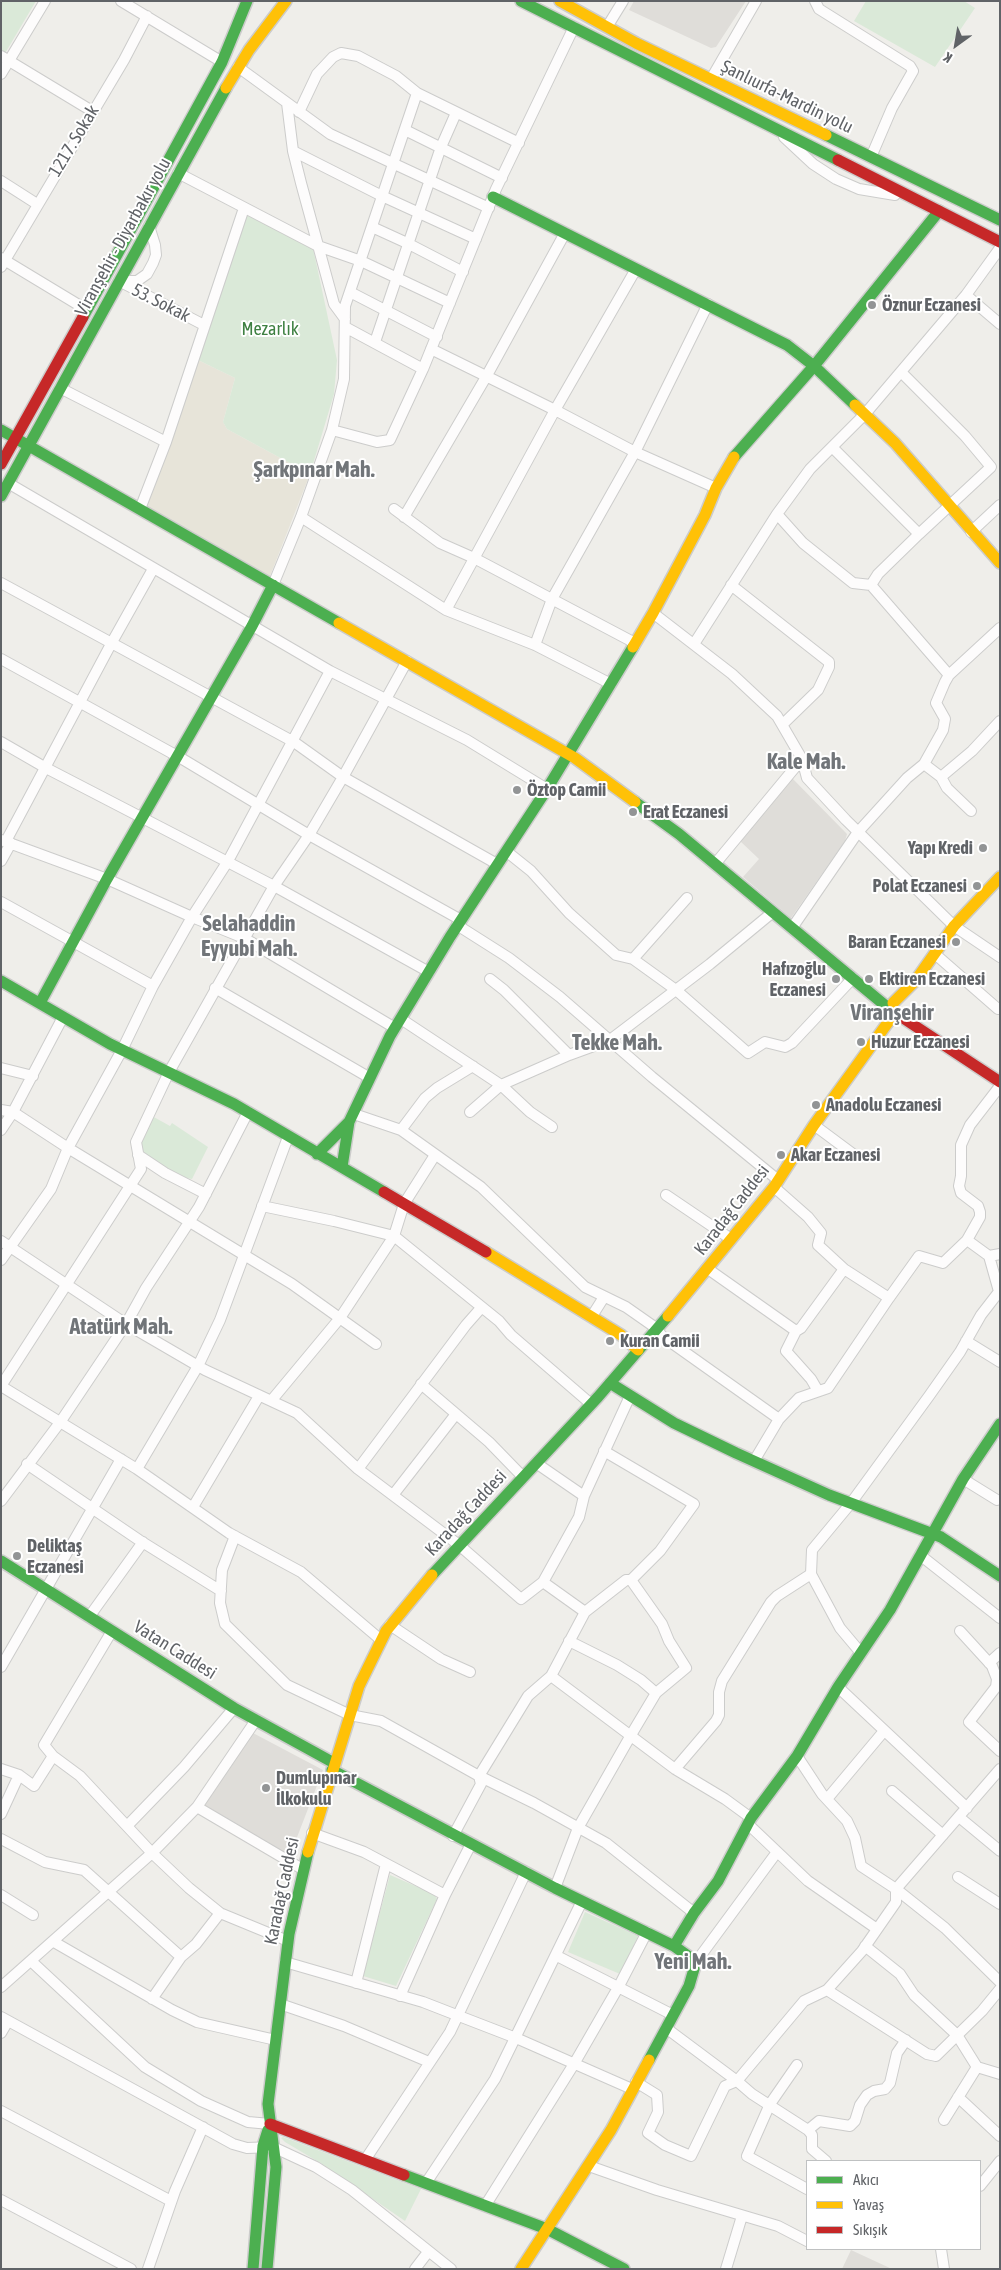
<!DOCTYPE html>
<html>
<head>
<meta charset="utf-8">
<style>
  body { margin:0 }
  #map { position:relative; width:1001px; height:2270px; overflow:hidden; background:#efeeea; font-family:"Asap Condensed",sans-serif }
  canvas { display:block }
  .frame { position:absolute; inset:0; border:2px solid #606367; pointer-events:none }
  .legend { position:absolute; left:806px; top:2160px; width:175px; height:90px; box-sizing:border-box; background:#fff; border:1px solid #bfc1c2; margin:0; padding:6px 9px; list-style:none; font-size:15px; color:#606367 }
  .legend li { display:flex; align-items:center; gap:10px; height:25px }
  .legend b { width:25px; border:1px solid #bfc1c2 }
  .north { position:absolute; left:931px; top:20px; width:50px; height:50px; -webkit-text-stroke:4px #fff; paint-order:stroke; rotate:212deg; font-size:14px; font-weight:700; line-height:20px; text-align:center; color:#606367 }
  .north::after { content:''; display:block; margin:auto; width:18px; height:22px; background:#606367; clip-path:polygon(50% 0,100% 100%,50% 72%,0 100%) }
</style>
</head>
<body>
<div id="map">
<canvas width="1001" height="2270"></canvas>
<div class="frame"></div>
<ul class="legend">
<li><b style="height:6px;background:#4caf50"></b>Akıcı</li>
<li><b style="height:6px;background:#ffc107"></b>Yavaş</li>
<li><b style="height:6px;background:#c62828"></b>Sıkışık</li>
</ul>
<div class="north">K</div>
</div>
<script>
const g = document.querySelector('canvas').getContext('2d');
g.lineJoin = 'round';
function fillPath(path, color) { g.fillStyle = color; g.fill(path, 'evenodd'); }
const shape = rows => new Path2D(rows.map(r => 'M' + r).join(''));
function stroke(path, color, width, dash) { g.strokeStyle = color; g.lineWidth = width; g.lineCap = dash ? 'butt' : 'round'; g.setLineDash(dash || []); g.stroke(path); }
function drawText(font, color, halo, rows, align = 'center') {
  g.font = font + ' "Asap Condensed",sans-serif'; g.lineWidth = 4; g.setLineDash([]); g.textBaseline = 'middle'; g.strokeStyle = halo; g.fillStyle = color; for (const [text, x, y, turn = 0] of rows) {
    g.save(); g.translate(x, y); g.rotate((+turn || 0) * Math.PI / 180); g.textAlign = isNaN(turn) ? turn : align; if (halo) g.strokeText(text, 0, 0); g.fillText(text, 0, 0); g.restore();
  }
}
fillPath(shape([
  [196,359,235,378,223,422,227,429,310,474,270,576,146,506]
]), '#e7e4d9');
fillPath(shape([
  [634,1,746,1,716,47,711,48,629,10],
  [791,777,847,834,845,841,791,918,743,877,759,859,740,841],
  [253,1733,323,1770,289,1858,203,1806],
  [851,2250,892,2269,842,2269]
]), '#dfddd9');
fillPath(shape([
  [1,1,36,1,4,55,1,54],
  [866,1,964,1,975,8,935,67,854,21],
  [247,215,313,248,337,360,334,394,310,474,227,429,223,422,235,378,196,359],
  [152,1116,170,1126,172,1123,208,1147,192,1179,182,1177,147,1159,143,1151,140,1139],
  [390,1875,434,1894,437,1899,396,1986,363,1976],
  [585,1912,638,1936,620,1974,568,1952],
  [283,2137,421,2189,405,2221,322,2164,285,2142,281,2138]
]), '#dae9d8');
const street = shape([
  [121,1,222,62],
  [815,1,819,9,910,66,913,71,892,108,871,157],
  [607,27,623,1],
  [1,56,92,111],
  [238,67,330,134,489,208],
  [1,74,45,1],
  [711,79,756,1],
  [287,103,293,151,301,183,334,304,345,319],
  [299,112,317,74,333,57,341,53,358,56,396,76,417,93,519,143],
  [405,130,502,178],
  [784,137,813,164,836,179,859,189,895,195],
  [293,151,382,196,476,239],
  [178,173,318,246,361,261,450,303],
  [1,181,37,204],
  [372,227,407,243,463,272],
  [1,258,87,310],
  [1,267,124,60,147,16],
  [119,281,204,325],
  [120,281,137,281,147,274,153,263,156,255,155,245,149,226],
  [350,292,437,337],
  [966,295,1000,324],
  [345,327,423,369],
  [375,342,441,147,456,113],
  [431,349,555,410,635,452,716,488],
  [60,388,166,442],
  [332,430,377,442,390,440,423,369,496,189,574,27],
  [833,448,919,534],
  [8,483,330,671,467,740,547,789],
  [140,509,166,442,244,208],
  [394,509,440,543,474,558,635,643],
  [777,514,810,469,865,414,966,295,1000,248],
  [301,517,446,610,535,645,611,684],
  [404,517,486,377,565,233],
  [971,532,1000,505],
  [1,583,294,742,343,777,497,864],
  [273,585,301,517,332,430,344,379,345,306,417,93],
  [731,585,829,662,829,667,818,690,783,724],
  [871,585,878,574,919,534,991,467,965,436,901,372],
  [446,610,555,410,636,269],
  [653,613,732,674,777,716,802,759,807,778,846,820,954,926,1000,957],
  [694,644,777,514,803,543,853,583,871,585,949,675],
  [535,645,552,599,635,452,708,304],
  [1,659,179,757,309,835,461,920],
  [1,742,46,768,274,886,429,972],
  [924,764,941,777,947,788,971,811],
  [941,777,972,751,1000,721],
  [1,840,107,879,192,917,244,938,395,1028],
  [6,841,111,644,153,569],
  [506,851,531,871,569,913,616,955,633,959,687,898],
  [1,861,11,843],
  [715,864,802,759],
  [1,902,153,986],
  [457,925,509,958,560,997,652,1077,778,1180],
  [792,928,858,832,907,778,924,764,943,730,945,719,936,703,945,682,949,675,1000,628],
  [935,954,998,1009],
  [633,959,676,990,748,1053,765,1042,785,1047,792,1043,853,978],
  [490,979,504,990,569,1055],
  [215,988,370,1078],
  [401,1019,501,1085,530,1112,552,1127],
  [1,1068,33,1076],
  [1,1110,13,1112,68,1148,292,1284,376,1344],
  [470,1112,501,1085,569,1055,610,1040,710,964,773,912],
  [354,1114,401,1130,481,1187,585,1287,626,1307,656,1328,662,1336,779,1419],
  [814,1125,853,1154],
  [1,1130,13,1112,63,1017],
  [401,1130,425,1098,437,1088,473,1066],
  [138,1155,165,1173,206,1194],
  [774,1187,808,1217,821,1233,818,1245,844,1269,889,1298,919,1256,943,1263,967,1240,989,1256,1000,1295],
  [666,1195,731,1239],
  [262,1206,334,1221,394,1236,499,1321,511,1335,591,1404],
  [967,1240,980,1217,980,1212,978,1206,961,1193,959,1186,961,1176,961,1145,970,1125,1000,1086],
  [1,1241,126,1324,205,1370,297,1413,358,1469,459,1545,521,1599,543,1582,579,1517,584,1496,630,1396],
  [989,1256,1000,1254],
  [1,1260,51,1189,68,1148,122,1050,153,986,192,917,228,861,330,671],
  [708,1269,796,1331],
  [592,1316,604,1297],
  [966,1341,1000,1362],
  [421,1384,489,1442,523,1477],
  [1,1386,141,1169,136,1142,169,1072,274,886,309,835,343,777,407,661],
  [1,1386,137,1469,229,1533,301,1572,381,1640],
  [818,1391,811,1379,786,1351,796,1331,801,1328,844,1269],
  [271,1401,340,1318,394,1236,404,1204,435,1155],
  [754,1461,779,1419,799,1398,828,1388,889,1298],
  [536,1463,584,1496],
  [27,1464,139,1540,221,1591],
  [137,1469,198,1366,220,1320,288,1137],
  [358,1469,466,1325,481,1308],
  [963,1479,997,1500],
  [393,1495,456,1414],
  [1,1501,61,1421,126,1324,146,1288,199,1207,248,1112],
  [193,1507,259,1396],
  [235,1536,222,1570,220,1603,225,1624,287,1685,350,1715,381,1721,479,1776,534,1803,606,1843,694,1913],
  [920,1555,1000,1618],
  [543,1582,585,1612],
  [89,1617,143,1542],
  [390,1625,441,1659,470,1672],
  [112,1631,44,1745,53,1756,80,1776,152,1853,189,1888,220,1913,288,1941],
  [960,1631,992,1666,997,1679,996,1687,969,1722,1000,1751],
  [569,1641,617,1665,641,1680,656,1693],
  [861,1653,840,1628,811,1574,812,1550,851,1503,929,1396,960,1352,981,1315,998,1293],
  [989,1663,1000,1653],
  [1,1667,121,1459],
  [551,1676,675,1769,725,1799,751,1818],
  [838,1687,967,1808],
  [797,1756,822,1794,847,1821,855,1838,861,1866,896,1889,945,1928,1000,1982],
  [1,1769,19,1775,34,1786,53,1756],
  [675,1769,716,1721,719,1715,719,1692,722,1681,771,1602,777,1596,811,1574],
  [892,1791,943,1835],
  [827,1799,884,1731],
  [197,1807,304,1870],
  [1,1814,19,1775],
  [959,1817,1000,1851],
  [748,1824,808,1881,877,1929],
  [127,1826,184,1767,234,1708],
  [312,1833,364,1852,445,1895],
  [453,1836,481,1784,479,1776,528,1696,551,1676,585,1612,626,1580,631,1580,660,1551,694,1504,604,1451],
  [1,1839,45,1862,84,1870,181,1957],
  [958,1877,1000,1904],
  [555,1888,578,1828,631,1735,656,1693,686,1668,669,1641,662,1624,631,1580],
  [1,1895,33,1915],
  [54,1942,172,2010,197,2022,276,2040],
  [865,1946,900,1974,914,1995,957,2035,977,2067,1000,2074],
  [557,1956,673,2015],
  [31,1961,145,2067,201,2101,248,2122,270,2124],
  [285,1962,423,2002,459,2016,516,2038,632,2089],
  [693,1966,777,1852],
  [356,1983,386,1864],
  [1,1987,152,1853,197,1807,256,1720],
  [827,1990,927,2054,936,2056,982,2011,1000,1989],
  [400,1996,445,1895,471,1844],
  [152,1999,181,1957,196,1944,220,1913],
  [280,2004,344,2026,429,2062],
  [1,2017,233,2144,247,2148,273,2147,316,2167,352,2190,451,2269],
  [666,2028,737,2081,752,2094,808,2130,812,2135,812,2149,826,2161],
  [1,2033,8,2021],
  [797,2065,770,2104,747,2156,807,2189],
  [636,2082,657,2095,658,2112,648,2133,665,2145,691,2156,725,2086,737,2081,804,2001,827,1990,862,1951,896,1902,896,1889,1000,1769],
  [958,2097,1000,2136],
  [1,2111,171,2201],
  [944,2120,977,2067],
  [808,2130,819,2121,850,2126,855,2121,860,2105,867,2095,874,2091,885,2089,890,2083,897,2053,906,2040],
  [365,2160,450,2032,526,1872],
  [589,2166,657,2190,778,2226,807,2241],
  [426,2183,495,2079,582,1901],
  [980,2186,1000,2161],
  [1,2200,131,2269],
  [485,2206,574,2064,619,1986,647,1932],
  [941,2249,944,2269],
  [148,2269,175,2191,203,2127],
  [415,2269,428,2252],
  [726,2269,742,2216]
]);
const fast = shape([
  [521,1,838,160],
  [826,135,1000,220],
  [493,197,787,345,814,366,855,405],
  [83,317,222,62,247,1],
  [1,430,339,623],
  [734,457,814,366,939,211],
  [1,496,226,88],
  [635,802,679,834,887,1007],
  [1,981,110,1044,234,1104,384,1192],
  [40,1003,107,879,252,626,273,585],
  [317,1154,349,1122],
  [342,1167,349,1122,390,1036,450,937,547,789,633,647],
  [610,1383,674,1423,736,1453,829,1495,941,1537,1000,1576],
  [1,1561,234,1708,334,1763],
  [432,1575,598,1397,668,1316],
  [332,1770,555,1888,674,1946,688,1956,694,1969,689,1986,649,2060],
  [674,1946,694,1913,718,1881,751,1818,797,1756,838,1687,890,1610,963,1479,1000,1424],
  [404,2175,547,2229,624,2269],
  [253,2269,263,2146,268,2130],
  [267,2269,276,2167,268,2104,289,1934,308,1852]
]);
const slow = shape([
  [560,1,636,43,826,135],
  [226,88,249,50,286,1],
  [855,405,895,443,1000,563],
  [339,623,575,758,635,802],
  [633,647,653,613,705,515,716,488,734,457],
  [893,1003,916,980,954,926,1000,877],
  [486,1252,621,1335,638,1350],
  [668,1316,774,1187,814,1125,889,1021],
  [308,1852,359,1686,386,1631,432,1575],
  [521,2269,611,2130,649,2060]
]);
const jam = shape([
  [838,160,1000,242],
  [1,464,83,317],
  [903,1018,1000,1082],
  [384,1192,486,1252],
  [270,2124,404,2175]
]);
stroke(street, '#cccccb', 12);
stroke(fast, '#cccccb', 14);
stroke(slow, '#cccccb', 14);
stroke(jam, '#cccccb', 14);
stroke(street, '#fdfcfc', 10);
stroke(fast, '#4caf50', 11);
stroke(slow, '#ffc107', 11);
stroke(jam, '#c62828', 11);
for (const [x, y, r, color] of [
  [872,305,5,"#929495"],
  [517,790,5,"#929495"],
  [633,812,5,"#929495"],
  [983,848,5,"#929495"],
  [977,886,5,"#929495"],
  [956,942,5,"#929495"],
  [836,979,5,"#929495"],
  [869,979,5,"#929495"],
  [861,1042,5,"#929495"],
  [816,1105,5,"#929495"],
  [781,1155,5,"#929495"],
  [610,1341,5,"#929495"],
  [17,1556,5,"#929495"],
  [266,1788,5,"#929495"]
]) { const dot = new Path2D(); dot.arc(x, y, r, 0, 2 * Math.PI); g.fillStyle = color; g.fill(dot); stroke(dot, '#fff', 2); }
drawText('18px', '#606367', '#fff', [
  ["Şanlıurfa-Mardin yolu",787,97,26],
  ["1217. Sokak",74,141,-59],
  ["Viranşehir - Diyarbakır yolu",123,237,-61],
  ["53. Sokak",161,303,27],
  ["Karadağ Caddesi",732,1210,-52],
  ["Karadağ Caddesi",466,1513,-47],
  ["Vatan Caddesi",175,1650,32],
  ["Karadağ Caddesi",282,1891,-78]
]);
drawText('bold 18px', '#606367', '#fff', [
  ["Öznur Eczanesi",882,305],
  ["Öztop Camii",527,790],
  ["Erat Eczanesi",643,812],
  ["Yapı Kredi",973,848,"right"],
  ["Polat Eczanesi",967,886,"right"],
  ["Baran Eczanesi",946,942,"right"],
  ["Hafızoğlu",826,969,"right"],
  ["Eczanesi",826,990,"right"],
  ["Ektiren Eczanesi",879,979],
  ["Huzur Eczanesi",871,1042],
  ["Anadolu Eczanesi",826,1105],
  ["Akar Eczanesi",791,1155],
  ["Kuran Camii",620,1341],
  ["Deliktaş",27,1546],
  ["Eczanesi",27,1567],
  ["Dumlupınar",276,1778],
  ["İlkokulu",276,1799]
], 'left');
drawText('18px', '#3e8042', '#fff', [
  ["Mezarlık",270,329]
]);
drawText('bold 22px', '#717579', '#fff', [
  ["Şarkpınar Mah.",314,470],
  ["Kale Mah.",806,762],
  ["Selahaddin",249,924],
  ["Eyyubi Mah.",249,949],
  ["Viranşehir",892,1013],
  ["Tekke Mah.",617,1043],
  ["Atatürk Mah.",121,1327],
  ["Yeni Mah.",693,1962]
]);
</script>
</body>
</html>
